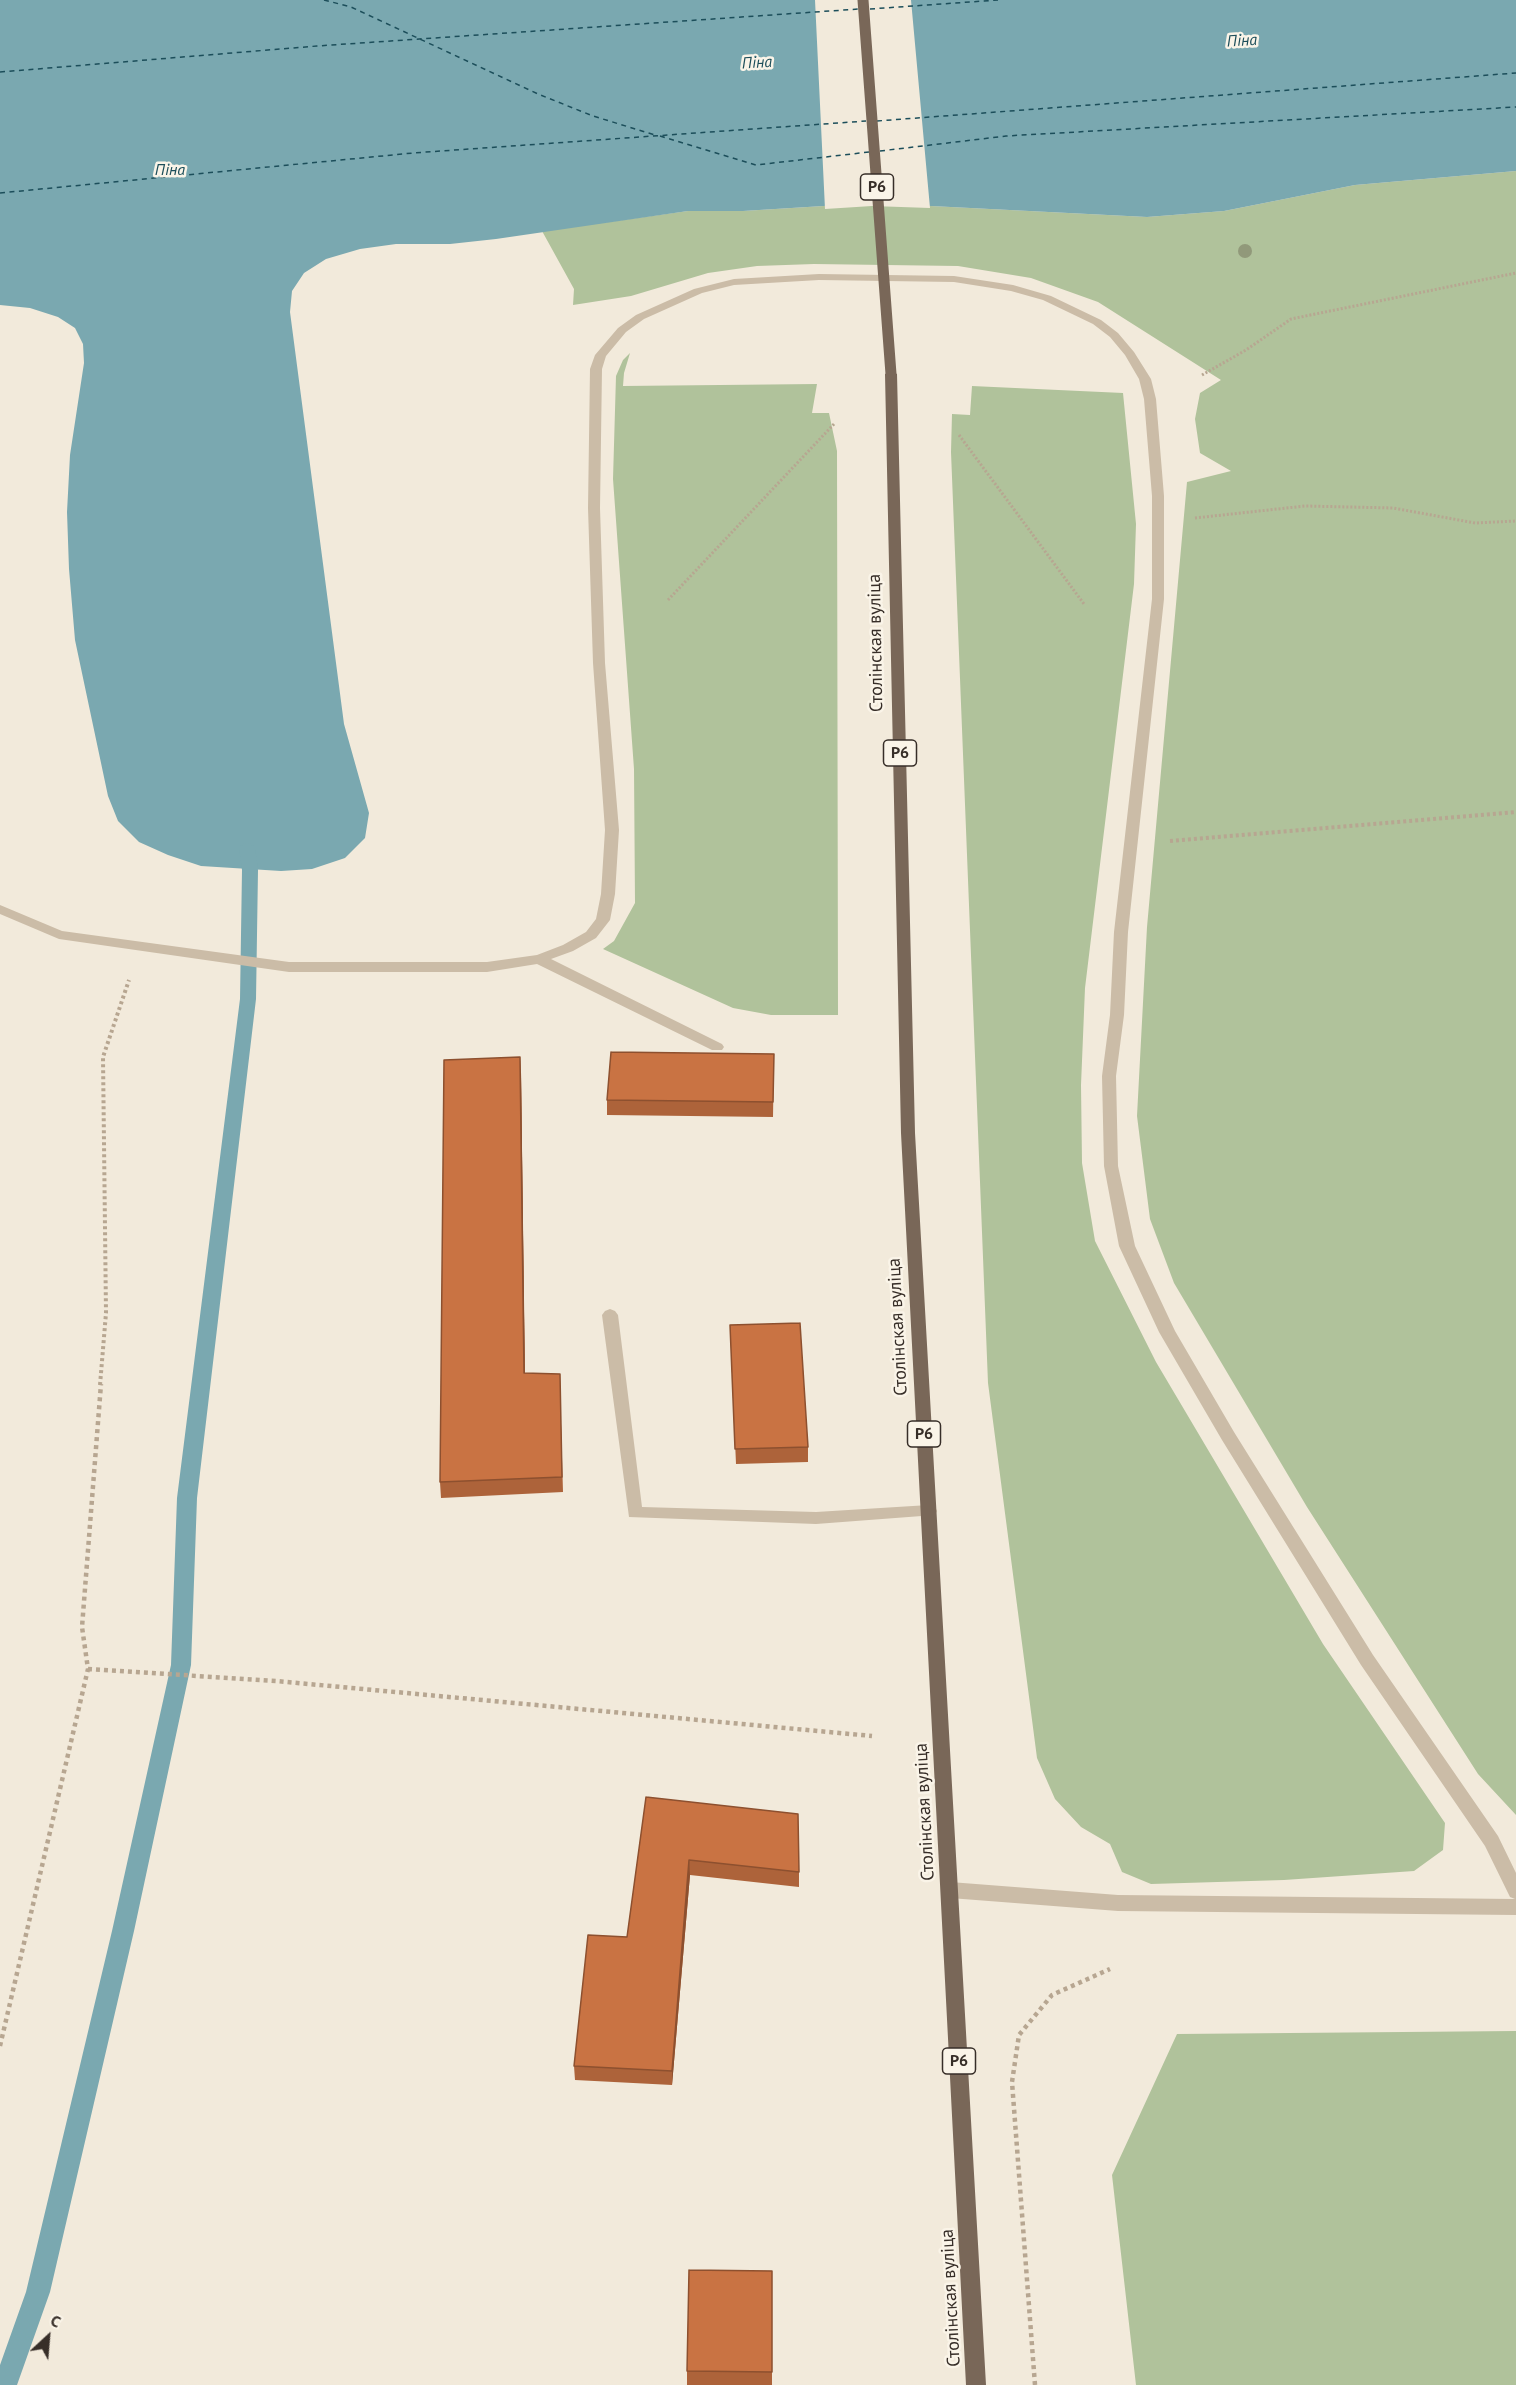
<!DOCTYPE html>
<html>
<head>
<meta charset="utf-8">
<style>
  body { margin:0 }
  #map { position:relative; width:1516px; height:2385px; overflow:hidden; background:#f2eadb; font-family:"PT Sans",sans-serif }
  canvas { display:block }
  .north { position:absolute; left:18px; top:2307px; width:60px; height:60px; -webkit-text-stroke:4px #faf4e8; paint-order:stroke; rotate:26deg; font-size:16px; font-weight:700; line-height:24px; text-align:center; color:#372e28 }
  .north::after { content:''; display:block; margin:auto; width:21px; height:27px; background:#372e28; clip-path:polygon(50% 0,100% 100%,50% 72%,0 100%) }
</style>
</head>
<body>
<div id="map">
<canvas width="1516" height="2385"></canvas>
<div class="north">С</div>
</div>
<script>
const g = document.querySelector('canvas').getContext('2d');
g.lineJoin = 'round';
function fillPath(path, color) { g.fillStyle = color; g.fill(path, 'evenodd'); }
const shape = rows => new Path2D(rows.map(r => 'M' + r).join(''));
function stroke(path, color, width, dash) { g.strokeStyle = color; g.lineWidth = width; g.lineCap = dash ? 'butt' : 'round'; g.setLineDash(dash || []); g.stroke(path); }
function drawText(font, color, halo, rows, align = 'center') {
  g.font = font + ' "PT Sans",sans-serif'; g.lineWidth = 5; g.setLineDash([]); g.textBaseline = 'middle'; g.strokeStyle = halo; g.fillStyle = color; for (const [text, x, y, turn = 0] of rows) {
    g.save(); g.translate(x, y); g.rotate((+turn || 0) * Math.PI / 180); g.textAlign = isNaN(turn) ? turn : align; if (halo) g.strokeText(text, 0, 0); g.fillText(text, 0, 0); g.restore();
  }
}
fillPath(shape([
  [1516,171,1516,1815,1478,1774,1307,1507,1174,1283,1150,1219,1137,1116,1147,927,1187,482,1231,471,1200,453,1195,419,1200,393,1221,380,1098,302,1031,278,958,266,814,264,757,266,708,273,631,296,573,305,574,289,542,231,688,211,743,211,872,203,1147,217,1224,211,1355,185],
  [630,353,624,373,623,386,817,384,812,413,829,413,837,451,838,1015,771,1015,733,1008,603,949,614,941,635,903,634,769,613,479,616,376,623,360],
  [972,386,1123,393,1136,524,1134,584,1085,988,1081,1085,1082,1163,1095,1241,1156,1362,1323,1644,1445,1823,1443,1850,1414,1871,1284,1880,1151,1884,1122,1872,1110,1844,1081,1827,1055,1799,1037,1758,988,1383,951,452,952,414,970,415],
  [1516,2031,1516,2385,1136,2385,1112,2175,1177,2034]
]), '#b0c29b');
fillPath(shape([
  [0,0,1516,0,1516,171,1355,185,1224,211,1147,217,872,203,743,211,688,211,496,239,450,244,396,244,360,249,326,259,304,273,292,291,290,312,344,724,369,813,365,838,345,858,312,869,281,871,201,866,168,855,139,842,118,821,108,796,75,640,69,569,67,512,70,455,84,363,83,344,75,328,58,317,30,308,0,305]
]), '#7aa8b0');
fillPath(shape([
  [815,0,911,0,930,208,872,206,825,209]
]), '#f2eadb');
fillPath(shape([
  [247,842,255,847,258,870,256,999,197,1498,191,1665,134,1931,50,2292,17,2385,0,2385,0,2365,26,2292,112,1931,171,1665,177,1498,240,999,242,870,239,847,247,842]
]), '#7aa8b0');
stroke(shape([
  [324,0,351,7,538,94,593,116,655,135],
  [870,9,998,0],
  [0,72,317,46,859,9],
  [877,121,1516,73],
  [660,136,756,165,869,152],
  [880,151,1006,136,1516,107],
  [0,193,413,153,866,121]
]), '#1c4e5a', 1.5, [5, 4.5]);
stroke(shape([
  [1202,375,1246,350,1291,319,1516,273],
  [959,435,1084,604],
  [1195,518,1305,506,1393,508,1475,523,1516,521],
  [668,600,834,424]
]), '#b7a691', 3, [2, 2]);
stroke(shape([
  [1170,841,1516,812],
  [100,1385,106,1313,103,1057,129,980]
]), '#b7a691', 4, [3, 3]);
stroke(shape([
  [88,1669,276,1681,872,1736],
  [0,2046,88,1669,82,1627,101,1384],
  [1035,2385,1012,2082,1019,2035,1052,1995,1110,1969]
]), '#b7a691', 4.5, [4, 4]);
fillPath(shape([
  [819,274,954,276,1013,285,1051,296,1101,320,1118,333,1134,352,1151,379,1156,399,1164,496,1164,599,1128,932,1124,1015,1116,1076,1118,1166,1135,1246,1175,1331,1234,1432,1373,1655,1498,1836,1516,1873,1516,1915,1118,1911,950,1898,944,1895,941,1890,944,1885,950,1882,1118,1895,1515,1899,1510,1897,1485,1846,1361,1665,1222,1440,1159,1332,1119,1246,1104,1166,1102,1076,1110,1015,1114,932,1152,599,1152,496,1144,399,1139,379,1125,355,1110,337,1093,324,1043,300,1011,291,954,282,819,280,734,285,702,293,644,319,626,332,606,356,602,369,600,508,605,663,619,830,615,894,610,920,596,938,573,951,551,959,722,1044,724,1047,722,1050,712,1050,537,964,487,972,289,972,59,939,0,914,0,905,62,931,289,962,487,962,537,955,563,945,586,932,596,919,601,894,605,830,593,663,588,508,590,369,595,355,618,328,636,315,694,289,734,279,819,274],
  [610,1309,615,1311,618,1315,642,1507,816,1512,929,1505,935,1507,937,1511,935,1515,816,1524,629,1517,602,1315,605,1311,610,1309]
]), '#cbbca7');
fillPath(shape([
  [891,371,897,374,915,1133,986,2385,966,2385,901,1133,885,374,891,371]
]), '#796758');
stroke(shape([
  [863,0,891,374]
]), '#796758', 11);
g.fillStyle = '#91997a';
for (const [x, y] of [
  [1245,251]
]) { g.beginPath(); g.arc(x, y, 7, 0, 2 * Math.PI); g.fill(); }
fillPath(shape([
  [774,1054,773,1117,607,1115,607,1100],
  [521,1072,525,1373,560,1389,563,1492,441,1498,440,1482],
  [730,1325,808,1447,808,1462,736,1464],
  [646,1797,799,1872,799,1887,690,1875,672,2085,575,2080,574,2066,627,1937],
  [772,2271,772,2385,687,2385,687,2371]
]), '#ad633a');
fillPath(shape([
  [520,1057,521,1072,525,1388,524,1373],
  [689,1860,690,1875,672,2085,672,2071]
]), '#8d502f');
const building = shape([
  [611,1052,774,1054,773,1102,607,1100,611,1052],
  [520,1057,524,1373,560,1374,562,1477,440,1482,444,1060,520,1057],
  [800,1323,808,1447,735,1449,730,1325,800,1323],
  [646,1797,798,1814,799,1872,689,1860,672,2071,574,2066,588,1935,627,1937,646,1797],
  [689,2270,772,2271,772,2372,687,2371,689,2270]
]);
fillPath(building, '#c97343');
stroke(building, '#8d502f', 1.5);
drawText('italic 16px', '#1c4e5a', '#faf4e8', [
  ["Піна",1242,41,-3],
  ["Піна",757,63,-3],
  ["Піна",170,170]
]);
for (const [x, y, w] of [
  [877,187,33],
  [900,753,33],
  [924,1434,33],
  [959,2061,33]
]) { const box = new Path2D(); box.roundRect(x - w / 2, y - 13, w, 26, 4.5); g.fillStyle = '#faf4e8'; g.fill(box); stroke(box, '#372e28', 1.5); }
drawText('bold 16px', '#372e28', null, [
  ["Р6",877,187],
  ["Р6",900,753],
  ["Р6",924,1434],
  ["Р6",959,2061]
]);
drawText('18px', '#372e28', '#faf4e8', [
  ["Столінская вуліца",876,643,-91],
  ["Столінская вуліца",898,1327,-93],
  ["Столінская вуліца",925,1812,-93],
  ["Столінская вуліца",951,2298,-93]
]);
</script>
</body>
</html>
